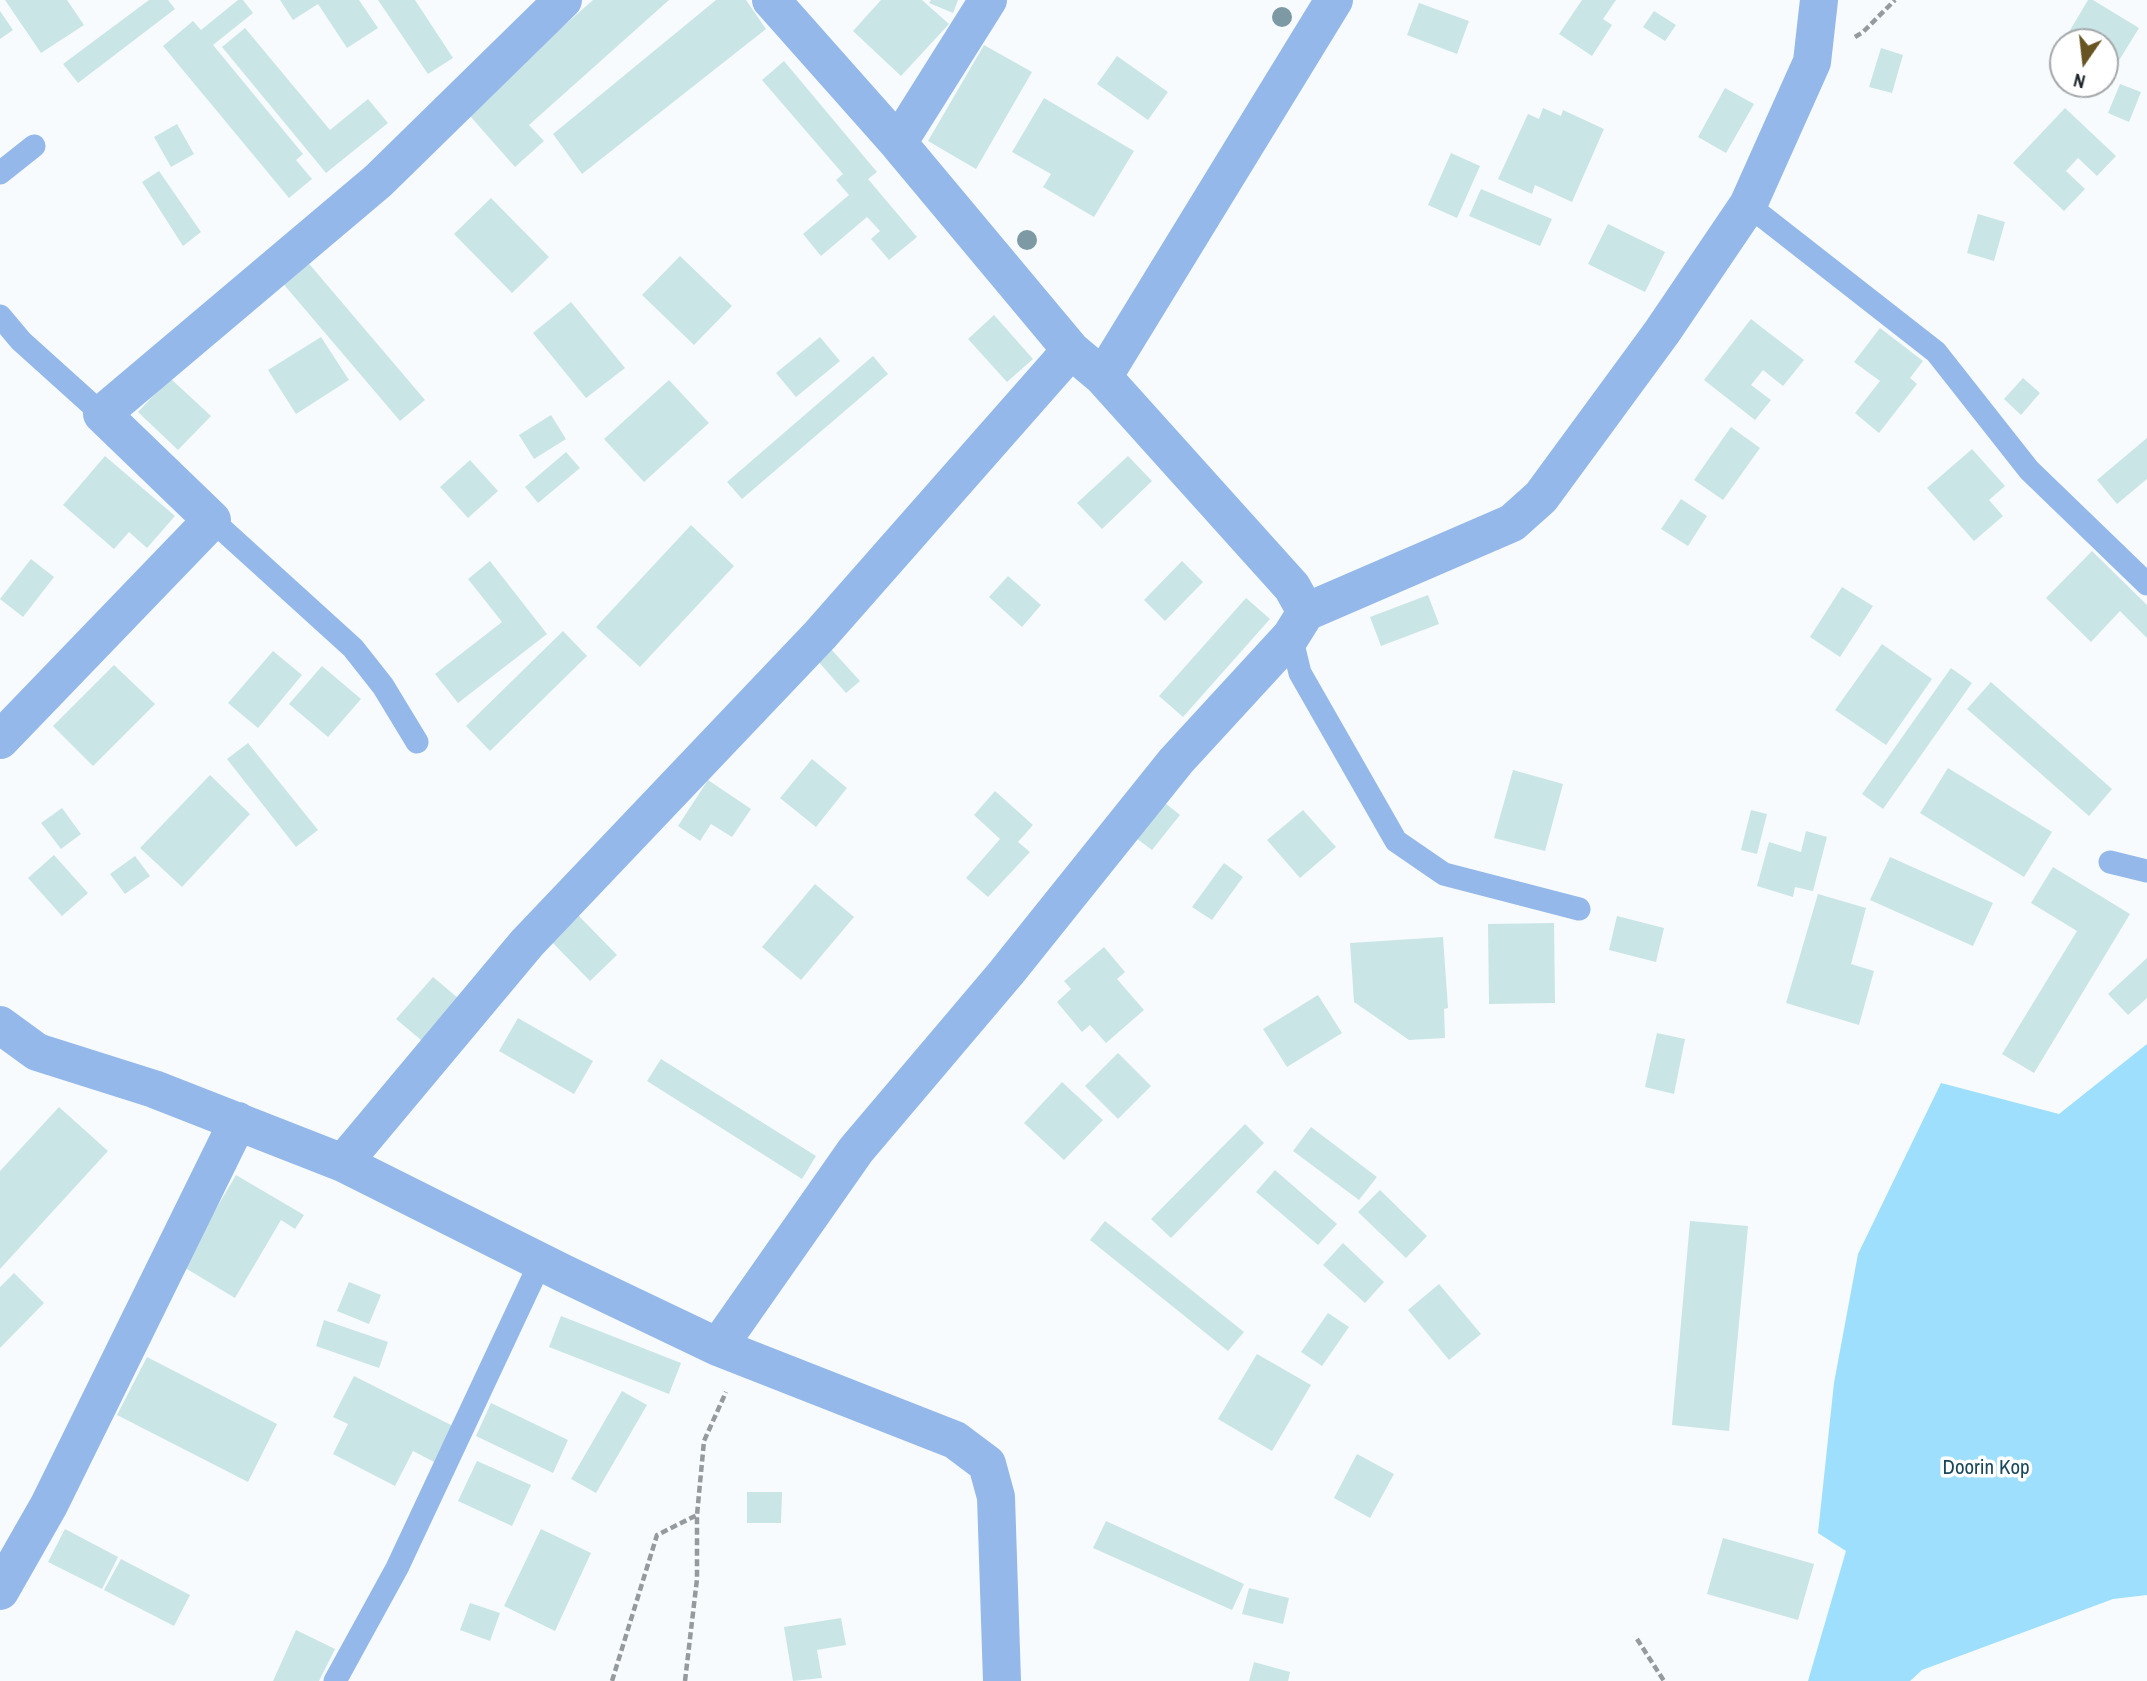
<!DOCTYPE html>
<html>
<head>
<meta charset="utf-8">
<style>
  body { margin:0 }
  #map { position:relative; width:2147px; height:1681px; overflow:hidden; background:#f7fbfe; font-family:"Archivo Narrow",sans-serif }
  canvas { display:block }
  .north { position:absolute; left:2049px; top:28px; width:70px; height:70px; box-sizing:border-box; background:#fff; border:2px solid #a5a8aa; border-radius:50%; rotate:194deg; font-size:19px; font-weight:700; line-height:28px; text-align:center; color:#1e262a }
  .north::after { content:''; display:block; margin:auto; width:24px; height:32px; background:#675422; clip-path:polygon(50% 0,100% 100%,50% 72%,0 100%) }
</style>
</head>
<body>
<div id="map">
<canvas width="2147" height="1681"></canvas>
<div class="north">N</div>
</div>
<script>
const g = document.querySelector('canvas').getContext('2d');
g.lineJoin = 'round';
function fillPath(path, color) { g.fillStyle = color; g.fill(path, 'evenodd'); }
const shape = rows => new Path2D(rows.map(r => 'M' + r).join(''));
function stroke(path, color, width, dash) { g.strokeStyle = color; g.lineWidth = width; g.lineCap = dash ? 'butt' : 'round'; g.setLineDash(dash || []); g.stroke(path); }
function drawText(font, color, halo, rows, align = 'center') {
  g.font = font + ' "Archivo Narrow",sans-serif'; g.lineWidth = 7; g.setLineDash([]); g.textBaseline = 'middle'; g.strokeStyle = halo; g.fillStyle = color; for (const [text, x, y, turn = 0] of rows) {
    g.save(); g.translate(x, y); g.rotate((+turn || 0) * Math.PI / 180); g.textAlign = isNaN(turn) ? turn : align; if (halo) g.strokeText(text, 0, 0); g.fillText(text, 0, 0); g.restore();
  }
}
fillPath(shape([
  [2147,1044,2147,1595,2113,1599,1922,1670,1910,1681,1808,1681,1846,1551,1818,1533,1834,1383,1858,1254,1941,1083,2059,1114]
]), '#9ddffd');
fillPath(shape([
  [5,0,67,0,84,25,41,53],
  [149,0,168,0,175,9,78,83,63,64],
  [238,0,243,0,253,13,213,45,303,154,296,160,312,179,289,198,163,46,193,21,201,30],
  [280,0,359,0,378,28,347,48,318,4,293,20],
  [378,0,415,0,453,58,428,74],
  [593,0,669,0,529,125,544,141,515,167,463,108,535,51],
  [716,0,746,0,766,29,582,174,553,134],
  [881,0,922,0,949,24,901,76,853,31],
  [931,0,958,0,953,13,929,3],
  [1582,0,1616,0,1603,19,1612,25,1592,56,1559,34],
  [2088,0,2093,0,2139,28,2115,67,2105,60,2105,42,2063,42],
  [1419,3,1469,21,1457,54,1407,35],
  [0,11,13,30,0,39],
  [1654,11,1676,25,1665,41,1643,27],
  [245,28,330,130,368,99,388,123,326,173,222,47],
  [984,45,1032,72,976,169,928,141],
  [1881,48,1903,55,1892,93,1869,87],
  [1117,56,1168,92,1148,120,1097,84],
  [784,61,877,172,868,179,917,237,889,260,871,239,880,231,867,217,821,256,803,234,849,195,836,180,843,174,762,80],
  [2120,84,2141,92,2129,122,2108,113],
  [1725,88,1754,104,1726,153,1698,137],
  [1044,98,1134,151,1094,217,1043,187,1051,174,1012,152],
  [1543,108,1561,116,1563,110,1604,129,1572,202,1535,185,1532,194,1498,179,1528,114,1539,119],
  [2065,108,2116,156,2097,176,2078,158,2066,171,2085,189,2064,211,2013,163],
  [177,124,194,154,171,167,154,137],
  [1451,153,1480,166,1457,218,1428,205],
  [159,171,201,232,183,246,142,182],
  [1481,189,1552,219,1540,246,1469,216],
  [491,198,549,257,512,293,454,234],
  [1978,214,2005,222,1994,261,1967,253],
  [1608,224,1665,252,1645,292,1588,264],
  [680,256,732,306,694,345,642,295],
  [305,259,425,400,400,421,280,280],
  [571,302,625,368,586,398,533,333],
  [994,315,1033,359,1007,382,968,339],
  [1751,319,1804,360,1783,386,1763,370,1751,385,1771,400,1755,420,1704,380],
  [1880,328,1923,361,1910,378,1917,384,1879,433,1855,413,1880,381,1854,362],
  [321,337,349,380,296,414,268,370],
  [820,337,840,361,796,397,776,373],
  [873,356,888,374,742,499,727,482],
  [170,378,211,416,178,450,138,412],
  [2023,378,2040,393,2021,415,2004,399],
  [669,380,709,423,644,482,604,439],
  [551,415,566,439,534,459,519,435],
  [1731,427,1760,448,1723,500,1694,480],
  [2147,438,2147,479,2117,504,2097,480],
  [1972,449,2005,486,1989,500,2003,516,1974,541,1927,488],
  [566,452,580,468,538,503,525,487],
  [105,456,175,516,147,548,129,532,114,549,63,505],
  [1128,456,1152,481,1102,529,1077,503],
  [470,460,498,491,468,518,440,487],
  [1681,499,1707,516,1688,546,1661,529],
  [691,525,734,566,640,667,596,627],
  [2092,551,2147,605,2147,638,2120,611,2091,642,2046,598],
  [31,559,54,577,23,617,0,599],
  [490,561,547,634,458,703,435,674,502,622,468,579],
  [1182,561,1203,582,1165,621,1144,600],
  [1008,576,1041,605,1022,627,989,597],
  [1842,587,1873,606,1840,657,1810,637],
  [1428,595,1439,624,1381,646,1370,617],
  [1246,598,1270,619,1183,717,1159,696],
  [563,631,587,656,490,751,466,726],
  [1882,644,1932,679,1886,745,1835,710],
  [830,648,860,681,846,693,817,660],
  [273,651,302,675,258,728,228,703],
  [114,665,155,704,93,766,53,726],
  [322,666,361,699,328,737,289,704],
  [1951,668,1972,683,1883,809,1862,794],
  [1991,682,2112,789,2089,816,1967,709],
  [248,743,318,830,296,847,227,759],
  [812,759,847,788,816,827,780,798],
  [1948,768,2052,832,2024,877,1920,813],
  [1513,770,1563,784,1545,851,1494,838],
  [210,775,250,814,182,887,140,848],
  [708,780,751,809,732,837,711,824,700,841,678,826],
  [995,791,1033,825,1018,842,1030,852,988,897,966,878,1000,839,974,815],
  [1160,799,1180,815,1152,850,1132,835],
  [62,808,81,834,61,849,41,823],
  [1303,810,1336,847,1300,878,1267,840],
  [1751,810,1767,814,1757,854,1741,850],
  [1806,831,1827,837,1813,891,1795,887,1793,897,1757,886,1769,842,1801,852],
  [54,855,88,893,62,916,28,878],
  [135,856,150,876,125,894,110,874],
  [1890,857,1993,903,1973,946,1870,900],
  [1224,863,1243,877,1212,920,1192,907],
  [2053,867,2130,914,2034,1073,2002,1054,2077,931,2031,903],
  [815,884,854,917,801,980,762,947],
  [1818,894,1866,908,1851,964,1874,971,1859,1025,1786,1003],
  [577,914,617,955,590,981,550,940],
  [1617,916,1664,928,1656,962,1609,950],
  [1554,923,1555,1003,1489,1004,1488,924],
  [1443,937,1448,1008,1444,1009,1445,1038,1409,1040,1354,1002,1350,943],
  [1104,947,1125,972,1117,979,1144,1010,1106,1043,1090,1025,1082,1032,1057,1002,1071,989,1064,981],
  [2147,958,2147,998,2128,1015,2108,994],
  [433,977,464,1003,427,1045,396,1019],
  [1318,995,1342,1033,1287,1067,1263,1029],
  [518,1018,593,1061,574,1094,499,1051],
  [1657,1033,1685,1039,1674,1094,1645,1087],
  [1118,1053,1151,1086,1118,1119,1085,1086],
  [661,1059,816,1156,802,1179,647,1081],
  [1062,1082,1103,1120,1064,1160,1024,1123],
  [59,1107,108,1151,0,1269,0,1171],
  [1245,1124,1264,1143,1171,1238,1151,1219],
  [1311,1127,1377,1177,1359,1200,1293,1151],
  [1275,1170,1337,1224,1318,1245,1256,1192],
  [236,1175,304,1215,295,1229,281,1220,235,1298,182,1266],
  [1380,1190,1427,1236,1406,1258,1358,1212],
  [1105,1221,1244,1332,1228,1351,1090,1240],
  [1690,1221,1748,1226,1729,1431,1672,1425],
  [1343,1243,1384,1282,1365,1303,1323,1265],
  [14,1273,44,1303,0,1348,0,1287],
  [349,1282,381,1295,369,1324,337,1311],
  [1439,1284,1481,1334,1449,1360,1408,1310],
  [1328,1313,1349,1327,1322,1366,1301,1352],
  [561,1316,681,1363,669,1394,549,1347],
  [324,1320,388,1342,379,1368,316,1346],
  [1257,1354,1311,1385,1272,1451,1218,1419],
  [147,1357,277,1424,248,1482,117,1415],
  [354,1376,453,1426,434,1462,413,1451,395,1486,333,1454,348,1424,333,1417],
  [622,1391,647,1405,596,1493,571,1479],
  [491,1403,568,1440,553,1473,476,1436],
  [1357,1454,1394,1474,1370,1518,1334,1498],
  [477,1461,531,1485,512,1526,458,1501],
  [747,1492,782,1492,781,1523,747,1523],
  [1106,1521,1244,1584,1232,1610,1093,1548],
  [65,1529,118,1557,102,1589,48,1562],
  [541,1529,591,1553,555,1631,504,1606],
  [1723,1538,1814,1564,1798,1620,1707,1594],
  [121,1559,190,1595,174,1626,104,1590],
  [1249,1588,1289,1598,1283,1624,1242,1614],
  [470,1603,500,1613,490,1641,460,1630],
  [841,1618,846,1645,817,1650,822,1678,793,1681,784,1627],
  [296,1630,335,1649,319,1681,273,1681],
  [1254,1662,1290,1672,1288,1681,1249,1681]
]), '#cae5e6');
stroke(shape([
  [1855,37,1863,32,1895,0],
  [1637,1639,1664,1681],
  [612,1681,657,1535,697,1515],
  [685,1681,697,1579,697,1515,704,1441,726,1392]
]), '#949a9e', 4.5, [7, 3.5]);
stroke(shape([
  [0,173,34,146],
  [1748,205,1936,352,2029,470,2147,584],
  [0,316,21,341,102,414],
  [212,520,353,648,383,686,417,742],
  [1291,636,1300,673,1396,841,1444,874,1579,909],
  [2110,862,2147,871],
  [335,1681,397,1568,541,1261]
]), '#93b8e9', 23);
stroke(shape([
  [771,0,898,143,1071,350,1103,377,1292,587,1306,612],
  [898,143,988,0],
  [1103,377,1334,0],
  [0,740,212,520,102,414,378,181,563,0],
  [0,1025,37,1052,154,1089,343,1163,563,1273,718,1347,955,1440,987,1464,996,1497,1002,1681],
  [343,1163,527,943,820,635,1071,350],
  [718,1347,856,1150,1006,973,1176,761,1291,636,1306,612,1512,523,1541,497,1662,332,1748,205,1812,62,1819,0],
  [0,1591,49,1505,238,1121]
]), '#93b8e9', 38);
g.fillStyle = '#7c99a4';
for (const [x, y] of [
  [1282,17],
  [1027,240]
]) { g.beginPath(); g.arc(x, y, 10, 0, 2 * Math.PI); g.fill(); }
drawText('21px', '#17485b', '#fff', [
  ["Doorin Kop",1986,1468]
]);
</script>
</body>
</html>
